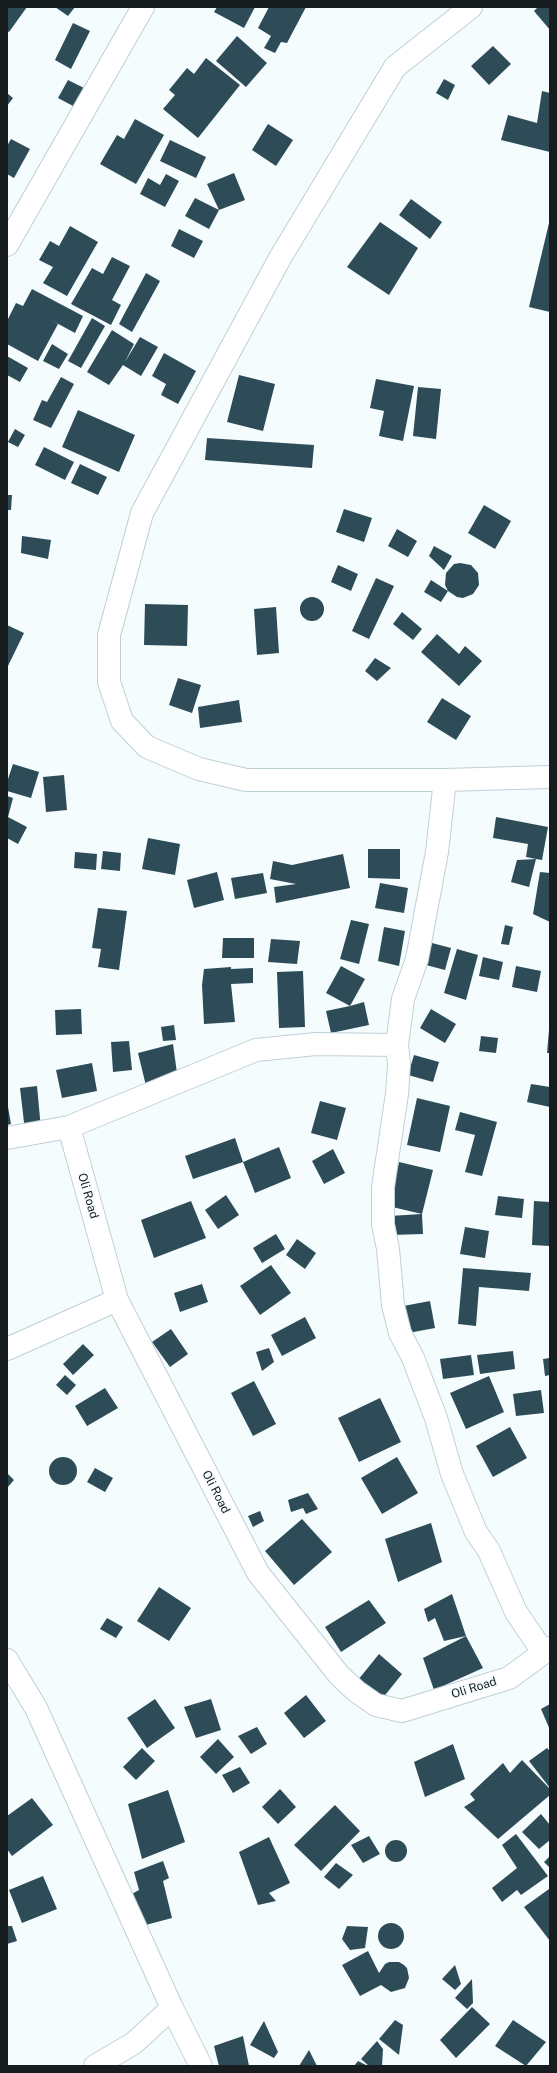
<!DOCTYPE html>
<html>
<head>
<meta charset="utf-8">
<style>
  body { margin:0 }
  #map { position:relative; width:557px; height:2073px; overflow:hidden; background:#f5fcfe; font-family:"Public Sans",sans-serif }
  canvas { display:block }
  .frame { position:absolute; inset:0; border:8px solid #171d1f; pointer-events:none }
</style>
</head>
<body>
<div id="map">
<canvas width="557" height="2073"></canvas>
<div class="frame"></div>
</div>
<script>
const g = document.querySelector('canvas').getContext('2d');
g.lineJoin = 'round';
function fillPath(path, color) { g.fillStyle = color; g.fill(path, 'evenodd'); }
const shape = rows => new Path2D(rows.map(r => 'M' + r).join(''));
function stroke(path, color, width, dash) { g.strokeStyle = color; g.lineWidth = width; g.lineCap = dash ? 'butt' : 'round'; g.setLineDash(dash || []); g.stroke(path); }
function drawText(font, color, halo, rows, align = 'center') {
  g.font = font + ' "Public Sans",sans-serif'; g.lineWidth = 4; g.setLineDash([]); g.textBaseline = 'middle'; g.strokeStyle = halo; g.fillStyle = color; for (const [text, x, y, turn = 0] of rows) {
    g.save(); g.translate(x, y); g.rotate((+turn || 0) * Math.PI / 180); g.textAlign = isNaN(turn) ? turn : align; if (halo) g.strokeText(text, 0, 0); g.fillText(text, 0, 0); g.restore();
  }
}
fillPath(shape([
  [7,7,27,7,9,32,7,31],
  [55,7,75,7,68,16],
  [217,7,255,7,244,28,214,12],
  [269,7,306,7,287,43,281,42,275,53,264,48,271,36,258,28],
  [538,7,550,7,550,30,534,11],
  [73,23,90,31,71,69,55,60],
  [237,36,267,63,246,87,216,61],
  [493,46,511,64,489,85,471,66],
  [206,58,240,85,198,138,163,109,175,95,169,90,187,68,194,74],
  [444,79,455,85,448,100,436,93],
  [68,80,84,88,75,107,58,98],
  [542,91,550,93,550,152,501,140,508,115,537,123],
  [7,93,13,98,7,106],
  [135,119,164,135,136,184,100,164,117,135,124,139],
  [268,124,293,140,276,166,252,150],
  [11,139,30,149,14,178,7,174,7,146],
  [170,140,206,157,196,178,160,161],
  [234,173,245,200,219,210,207,184],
  [166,174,179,181,165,207,140,194,148,178,160,185],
  [195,198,219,210,209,229,185,216],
  [411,199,442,222,430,239,399,215],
  [380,222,418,248,389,295,347,267],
  [549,223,550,223,550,312,529,307],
  [70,226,98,242,67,296,43,283,53,267,39,260,50,241,59,246],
  [179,229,203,241,194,258,171,246],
  [112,257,130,266,112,300,121,305,111,325,71,304,92,268,103,274],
  [146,273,160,281,132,332,119,324],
  [32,289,83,316,75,333,51,320,58,324,38,361,7,344,7,321,16,303,23,306],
  [92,318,105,326,81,368,68,361],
  [112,330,134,344,125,362,140,337,158,347,141,376,123,365,109,385,87,372],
  [52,344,68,354,59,369,43,361],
  [164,353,196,371,178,404,161,395,166,384,152,376],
  [7,356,28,368,20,382,7,375],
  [239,375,275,384,263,431,227,422],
  [61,377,74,384,51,428,33,420,42,400,47,402],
  [376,379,414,386,403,441,379,436,384,411,370,408],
  [418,387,441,389,436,439,413,436],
  [78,410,135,435,119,472,62,447],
  [15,429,25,435,18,447,8,442],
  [207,438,314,445,312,468,205,460],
  [44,447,74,462,65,480,35,465],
  [80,464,107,477,98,495,71,483],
  [7,495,12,495,11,510,7,510],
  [484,505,511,521,495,549,468,533],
  [344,509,372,518,364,542,336,532],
  [397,529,417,541,408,557,388,546],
  [22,536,51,540,48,559,21,553],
  [434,546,452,556,444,570,429,556],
  [460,563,471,565,478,573,479,585,473,594,463,598,457,597,448,591,441,602,424,592,431,580,448,591,445,585,446,573,454,564],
  [338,565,358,574,351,591,331,582],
  [376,578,394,586,369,639,352,631],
  '300 609a12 12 0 1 1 24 0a12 12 0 1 1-24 0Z',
  [145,604,188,605,187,646,144,645],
  [276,607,279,653,257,655,254,609],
  [402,612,422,629,413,640,393,624],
  [7,625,24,633,7,668],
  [437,634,459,654,465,646,482,661,459,686,421,652],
  [375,658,391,668,377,681,365,671],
  [178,678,201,685,192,713,169,705],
  [442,698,471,716,456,740,427,722],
  [239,700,242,722,200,728,198,707],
  [13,764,39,772,31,798,7,791,7,782],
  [64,775,67,810,46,812,43,777],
  [7,796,13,798,8,817,27,827,18,844,7,838],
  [496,817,548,827,542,860,536,859,529,887,511,882,517,860,536,859,526,857,528,844,493,838],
  [148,838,180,844,175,875,142,869],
  [368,849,400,849,400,879,368,878],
  [103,851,121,853,120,871,101,869],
  [75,852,97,854,96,870,74,868],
  [343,854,350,888,276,903,274,887,296,884,270,879,273,861,292,865],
  [217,872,224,900,194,908,187,880],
  [540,872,550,873,550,922,533,914],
  [263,873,267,893,235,899,231,878],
  [380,883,408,888,404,913,375,908],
  [98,908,127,911,119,970,98,967,101,949,92,948],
  [351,920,369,924,359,964,340,959],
  [505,925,513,927,509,945,501,944],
  [384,927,405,931,399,966,378,961],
  [223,938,254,938,254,958,222,958],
  [271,939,300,941,297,964,268,962],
  [432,943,451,948,445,970,426,965],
  [457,949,478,955,466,1000,444,993],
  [483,957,503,962,499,980,479,976],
  [341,966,365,979,350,1006,364,1002,369,1025,331,1033,326,1011,350,1006,326,993],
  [516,966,541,971,537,992,512,987],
  [231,967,231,969,253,968,253,983,231,984,235,1022,204,1024,202,985,204,969],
  [303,971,305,1027,279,1028,277,972],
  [81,1009,82,1034,56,1035,55,1010],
  [431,1009,456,1024,445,1043,420,1028],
  [174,1025,176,1040,163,1041,161,1027],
  [549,1030,550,1030,550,1053,547,1053],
  [481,1036,498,1038,496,1053,479,1051],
  [129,1041,132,1070,113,1072,111,1042],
  [173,1044,177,1073,147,1090,138,1053],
  [414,1055,439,1062,433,1082,408,1075],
  [92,1063,97,1091,62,1098,56,1070],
  [531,1084,550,1087,550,1107,527,1102],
  [37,1086,41,1129,25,1131,20,1088],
  [417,1098,450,1106,440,1152,407,1145],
  [7,1101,11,1124,7,1125],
  [320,1101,346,1108,337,1140,311,1133],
  [460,1112,497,1122,482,1176,465,1172,475,1135,455,1130],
  [235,1138,243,1162,193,1179,185,1156],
  [279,1147,291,1178,255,1193,243,1162],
  [333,1149,345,1173,324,1184,312,1161],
  [399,1162,433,1170,422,1214,423,1234,390,1235,389,1216,422,1214,388,1206],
  [226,1195,239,1215,218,1229,205,1210],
  [498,1196,524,1199,522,1218,495,1215],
  [191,1201,206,1238,154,1258,141,1220],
  [534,1201,550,1202,550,1246,532,1245],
  [465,1227,489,1231,485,1258,460,1254],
  [276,1234,285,1249,262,1263,253,1248],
  [297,1239,316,1253,305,1269,286,1255],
  [271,1265,291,1293,260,1315,240,1286],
  [463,1268,531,1273,529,1291,479,1287,476,1326,458,1324],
  [202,1284,208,1302,180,1312,174,1293],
  [430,1301,435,1328,403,1334,398,1307],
  [305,1317,316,1338,282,1356,271,1335],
  [171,1329,188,1354,170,1367,152,1342],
  [83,1344,94,1355,73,1375,63,1364],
  [269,1348,274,1362,262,1371,256,1352],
  [513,1351,515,1369,480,1374,477,1355],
  [471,1355,474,1375,443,1379,440,1359],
  [550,1358,550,1375,545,1376,543,1359],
  [65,1375,76,1385,67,1395,56,1385],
  [489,1376,504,1412,466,1429,450,1393],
  [254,1381,276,1424,253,1436,231,1393],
  [105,1388,118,1408,87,1426,75,1406],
  [541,1390,544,1413,516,1416,513,1394],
  [380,1398,401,1442,359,1462,338,1418],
  [510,1427,527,1458,493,1477,476,1446],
  [397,1457,418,1493,382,1514,361,1478],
  '49 1471a14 14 0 1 1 28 0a14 14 0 1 1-28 0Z',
  [95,1468,113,1478,105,1492,87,1482],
  [7,1473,14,1480,7,1488],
  [308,1493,318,1509,306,1514,303,1508,291,1512,288,1500],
  [260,1511,264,1521,253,1527,248,1516],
  [302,1519,332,1552,294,1585,265,1551],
  [431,1523,442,1562,398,1582,385,1539],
  [159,1587,191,1608,169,1641,137,1621],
  [452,1594,466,1636,483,1668,434,1690,423,1658,466,1636,444,1641,435,1618,428,1622,424,1609],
  [369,1600,386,1623,341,1652,325,1627],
  [107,1618,123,1627,116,1638,100,1629],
  [379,1654,402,1674,382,1699,358,1680],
  [306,1695,326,1721,304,1738,284,1713],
  [155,1699,175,1728,147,1748,127,1718],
  [211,1699,221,1730,196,1738,184,1707],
  [550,1704,550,1730,541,1709],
  [257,1727,267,1744,251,1754,238,1736],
  [218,1739,234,1757,216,1774,200,1757],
  [453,1744,465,1779,425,1797,414,1762],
  [142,1748,155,1761,136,1780,123,1767],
  [547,1748,550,1751,550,1788,529,1761],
  [522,1760,550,1789,550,1795,498,1839,464,1807,475,1800,470,1794,503,1763,510,1773],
  [240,1767,250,1783,233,1793,222,1775],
  [280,1789,296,1807,278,1824,262,1807],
  [168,1790,185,1842,142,1859,128,1804],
  [32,1798,53,1825,12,1856,7,1849,7,1816],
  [335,1805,360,1831,321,1871,294,1845],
  [541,1814,550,1825,550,1840,539,1849,522,1832],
  [516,1834,548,1876,521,1895,517,1890,502,1902,492,1888,517,1868,502,1845],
  [369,1836,380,1854,363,1863,351,1845],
  [269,1837,290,1883,269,1893,276,1901,258,1905,239,1852],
  '385 1851a11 11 0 1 1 22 0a11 11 0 1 1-22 0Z',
  [550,1856,550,1868,544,1862],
  [163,1861,169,1878,163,1881,172,1918,138,1927,130,1895,139,1890,134,1872],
  [336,1863,353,1875,339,1889,324,1877],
  [43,1876,57,1909,22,1923,9,1890],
  [549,1889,550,1890,550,1941,524,1907],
  '378 1936a13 13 0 1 1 26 0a13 13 0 1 1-26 0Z',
  [7,1926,12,1926,17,1941,7,1944],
  [347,1926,368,1927,365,1948,350,1950,342,1939],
  [368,1951,379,1973,385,1964,389,1962,399,1962,404,1965,407,1968,409,1978,405,1988,391,1992,381,1985,360,1996,342,1965],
  [455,1965,461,1984,455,1990,442,1979],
  [472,1979,473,2003,467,2009,455,1998],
  [472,2007,490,2024,456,2058,440,2040],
  [395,2020,403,2025,399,2055,379,2039],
  [513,2020,546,2042,526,2066,495,2046],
  [264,2021,278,2052,274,2058,250,2045],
  [243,2036,249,2066,219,2066,214,2046],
  [377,2041,383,2049,382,2066,369,2066,361,2059],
  [309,2050,317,2066,299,2066],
  [358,2061,368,2066,354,2066]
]), '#2d4c58');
const street = shape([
  [471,7,395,67,280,258,142,513,109,635,109,682,122,721,147,747,199,769,246,780,445,780,550,777],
  [7,245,143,7],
  [445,780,437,852,417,959,403,999,397,1045,399,1064,397,1094,383,1187,383,1224,388,1249,393,1305,400,1333,413,1358,436,1418,452,1474,476,1532,489,1551,516,1612,543,1652],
  [69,1127,256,1050,316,1044,397,1045],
  [7,1138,69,1127,117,1300,258,1573,339,1675,356,1691,376,1705,402,1711,509,1678,550,1648],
  [7,1349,117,1300],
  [7,1660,36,1708,172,2008,201,2066],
  [95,2066,134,2043,172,2008]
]);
stroke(street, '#bfd0d6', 24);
stroke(street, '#fff', 22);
drawText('12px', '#171d1f', '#f5fcfe', [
  ["Oli Road",88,1196,74],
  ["Oli Road",216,1492,63],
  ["Oli Road",474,1688,-17]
]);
</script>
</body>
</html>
